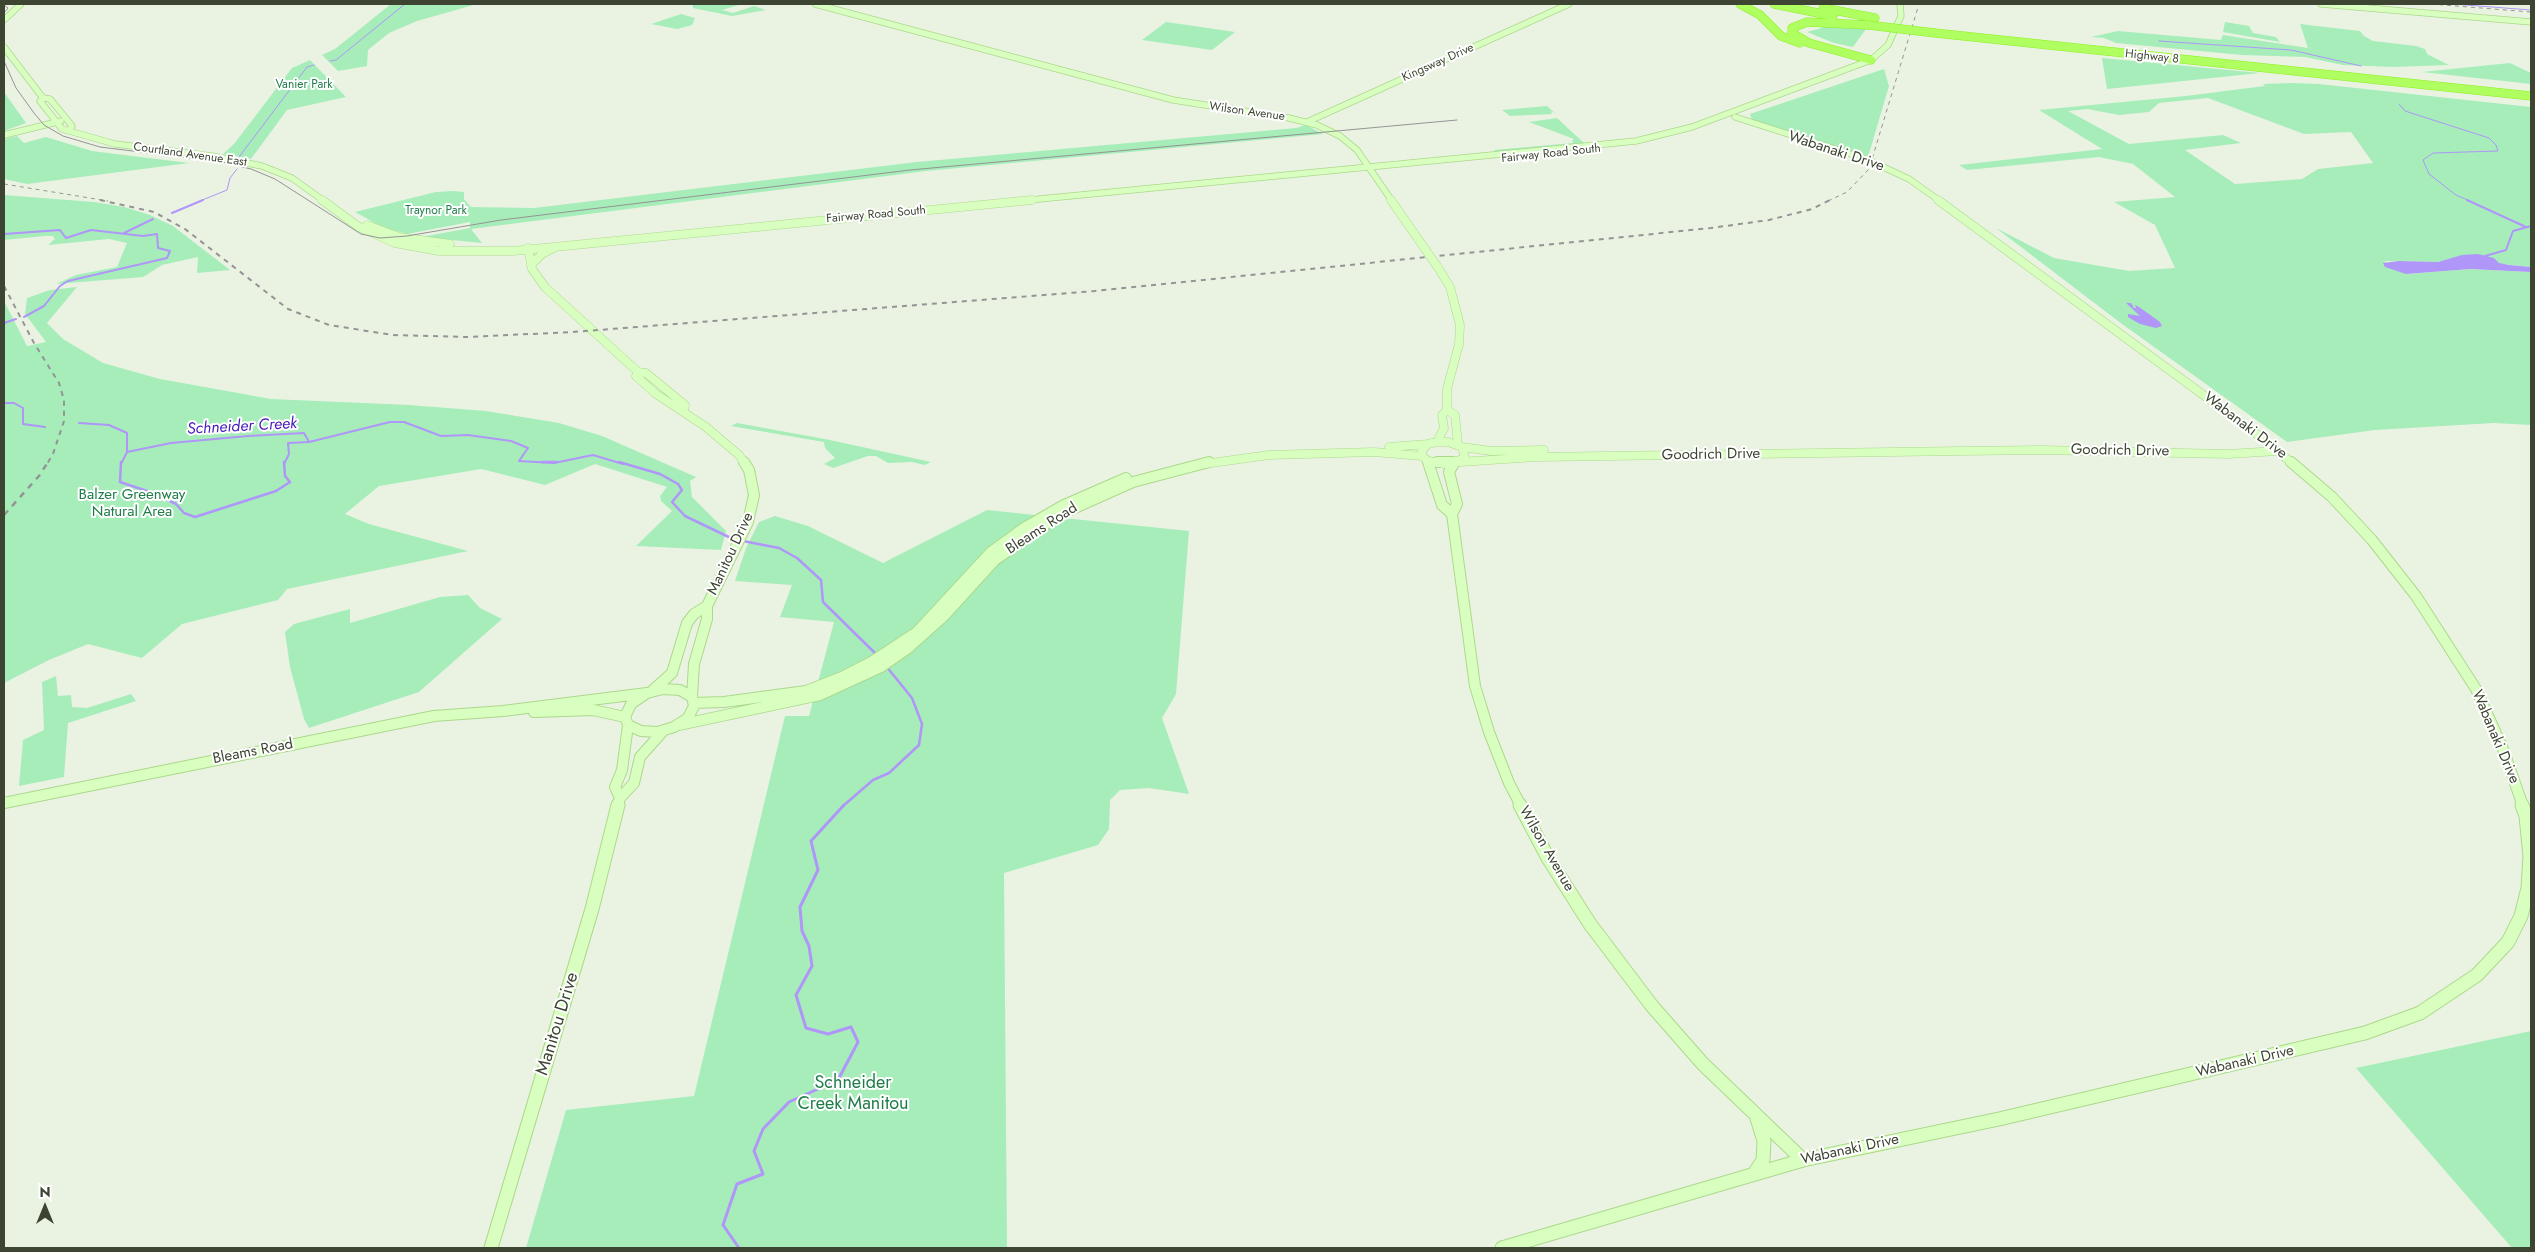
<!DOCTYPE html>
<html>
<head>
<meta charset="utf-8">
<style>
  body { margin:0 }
  #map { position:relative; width:2535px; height:1252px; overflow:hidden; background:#eaf3e2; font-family:Jost,sans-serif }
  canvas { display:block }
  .frame { position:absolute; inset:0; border:5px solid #3d4532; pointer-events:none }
  .north { position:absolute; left:20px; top:1182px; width:50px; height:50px; -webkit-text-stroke:4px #fff; paint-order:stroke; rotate:0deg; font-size:14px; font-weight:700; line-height:20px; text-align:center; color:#3d4532 }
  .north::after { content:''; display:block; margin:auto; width:18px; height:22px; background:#3d4532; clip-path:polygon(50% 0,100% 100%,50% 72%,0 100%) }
</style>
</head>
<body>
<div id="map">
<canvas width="2535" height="1252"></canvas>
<div class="frame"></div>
<div class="north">N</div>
</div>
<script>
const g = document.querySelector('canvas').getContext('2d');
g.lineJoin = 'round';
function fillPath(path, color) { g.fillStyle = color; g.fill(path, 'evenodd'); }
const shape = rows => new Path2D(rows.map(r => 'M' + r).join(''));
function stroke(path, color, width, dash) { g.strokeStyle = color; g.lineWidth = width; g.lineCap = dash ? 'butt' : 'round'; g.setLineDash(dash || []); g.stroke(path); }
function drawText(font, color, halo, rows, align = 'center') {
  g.font = font + ' Jost,sans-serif'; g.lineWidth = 4; g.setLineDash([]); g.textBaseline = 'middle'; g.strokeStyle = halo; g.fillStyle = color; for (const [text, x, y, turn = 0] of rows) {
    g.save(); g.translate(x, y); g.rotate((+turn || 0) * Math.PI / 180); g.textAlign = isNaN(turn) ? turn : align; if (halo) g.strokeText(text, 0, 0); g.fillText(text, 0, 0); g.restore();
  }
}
fillPath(shape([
  [391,4,477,4,417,21,389,33,368,50,367,66,338,71,322,55,335,49],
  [742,4,722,10,733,13,754,6,766,10,732,16,693,8,693,5],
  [681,14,695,18,692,25,677,29,651,24],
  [1166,22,1235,32,1212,50,1142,40],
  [2225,22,2249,26,2253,33,2276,37,2280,42,2223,32],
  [2300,24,2360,31,2364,36,2373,41,2416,46,2425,49,2427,54,2449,65,2394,67,2343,65,2305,57,2242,55,2116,43,2104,38,2091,37,2118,31,2221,40,2223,35,2308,48],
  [1818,25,1835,25,1866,29,1853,47,1834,43,1807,32,1822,28],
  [2102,58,2260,73,2107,89],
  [310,60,346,97,287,110,251,159,223,154,234,144,292,68],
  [2510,63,2531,73,2531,84,2422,72],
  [1884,69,1889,86,1868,157,1752,120,1750,114],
  [2291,83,2319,84,2531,107,2531,267,2449,259,2438,262,2384,261,2407,274,2470,269,2531,272,2531,425,2494,423,2375,430,2287,442,2122,324,1996,228,2054,258,2129,271,2175,268,2155,225,2114,202,2175,197,2133,164,2099,157,1967,170,1959,165,2102,149,2039,110,2186,96,2265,86,2263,84],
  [2208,98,2304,134,2351,132,2373,163,2318,169,2302,179,2235,184,2185,150,2241,143,2223,135,2129,144,2068,111,2087,109,2119,115,2149,112,2159,103],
  [4,92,26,123,4,131],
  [1547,106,1556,114,1551,111,1552,114,1510,116,1502,110],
  [1557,118,1584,143,1496,152,1494,150,1573,143,1572,141,1574,139,1529,122],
  [1306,125,1323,134,926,171,471,229,482,243,421,237,470,228,470,222,407,234,382,227,355,212,436,192,453,191,464,192,464,199,471,207,534,208,917,162,1296,128],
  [17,136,24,143,46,137,92,151,189,163,27,184,4,179,4,139],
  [4,195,94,202,124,207,150,215,173,226,230,270,197,273,198,257,162,265,143,277,56,284,76,275,117,267,127,243,109,239,48,245,55,239,53,236,45,236,4,240],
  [77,287,47,323,63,339,103,363,160,379,271,399,409,405,486,411,559,423,602,436,696,477,690,481,692,497,726,531,721,550,636,546,672,511,661,501,660,496,667,487,595,464,545,485,481,469,379,486,345,514,369,524,468,551,287,589,278,600,182,624,142,658,88,644,49,660,4,683,4,301,27,346,46,342,25,314,27,298,50,290],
  [737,423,830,440,931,462,925,465,912,462,888,463,876,456,868,456,833,468,824,464,835,458,825,448,824,442,731,426],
  [987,510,1189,531,1176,694,1162,718,1189,794,1149,788,1120,790,1110,800,1109,829,1098,845,1004,873,1007,1248,526,1248,566,1110,694,1096,785,716,809,716,834,622,780,617,792,585,735,581,746,548,759,522,775,516,808,526,883,563],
  [468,595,480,608,502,619,419,692,309,728,304,719,290,667,285,632,294,624,350,609,350,623,440,597],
  [56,676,58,696,71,695,72,707,87,708,131,694,136,701,68,723,64,777,19,786,23,740,44,730,42,682],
  [2531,1031,2531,1248,2512,1248,2356,1068]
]), '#a6edba');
fillPath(shape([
  [2478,254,2494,258,2499,263,2509,265,2531,267,2531,272,2470,269,2406,274,2385,267,2383,263,2399,261,2438,262,2462,255],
  [2126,303,2131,303,2134,308,2136,308,2135,305,2139,307,2160,322,2162,326,2156,328,2140,324,2128,317,2128,314,2140,316]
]), '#af96f8');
stroke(shape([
  [2453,4,2531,10],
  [2159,41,2291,50,2361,66],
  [330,61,336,60,405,4],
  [2399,104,2405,111,2489,138,2496,145,2498,151,2433,153,2423,160,2429,174,2456,195,2470,201],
  [239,157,307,67,314,65],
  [200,201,227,190,230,178,237,169]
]), '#af96f8', 1);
stroke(shape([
  [2467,200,2526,227],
  [172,213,203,200],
  [124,233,153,219],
  [4,234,60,230,66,238,91,230,143,236,157,234,158,248,170,251,167,258,68,281,60,286,44,306,24,317],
  [2485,256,2506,250,2513,231,2531,226],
  [4,323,16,319],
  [4,403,14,403,23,408,23,424,45,427],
  [79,423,109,425,127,433,127,452,121,464],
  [127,452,171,443,248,436,304,433,309,442],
  [284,464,289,454,288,443,309,442,390,422,404,422,441,436,468,435,511,441,528,448,519,461,554,463,593,455,623,464]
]), '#af96f8', 2);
stroke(shape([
  [121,462,120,482,153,493,176,504,184,513,195,517,276,491,290,482,285,476,284,462],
  [542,462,557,462],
  [619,462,660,474,678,484,682,490,672,502,685,516,735,540],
  [743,541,779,548,797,558,821,580,823,602,878,656],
  [843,806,873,780,889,773,919,745,922,724,912,698,886,666]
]), '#af96f8', 2.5);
stroke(shape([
  [739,1248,723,1225,737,1184,763,1174,754,1151,763,1129,789,1102,838,1080,858,1042,851,1027,828,1034,806,1028,796,995,812,966,809,946,802,931,800,907,818,870,811,841,844,805]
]), '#af96f8', 3);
const secondaryFar3 = shape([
  [815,4,1173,100,1289,118,1317,125,1340,136,1357,150,1392,201],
  [2321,4,2531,22],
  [4,20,21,4],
  [4,47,43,98,50,99,64,116,72,126,70,129],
  [43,98,40,101,62,129,115,144,212,156,262,166,292,178,324,201],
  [1735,117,1866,159,1909,179,1940,201],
  [1307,122,1569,4],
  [4,135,61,121],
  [1019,201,1636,141,1692,127,1871,60,1888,45,1901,16,1900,4]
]);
const secondaryFar2 = shape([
  [322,200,359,227,395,243,439,251,513,251,1032,200],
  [1391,200,1425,249],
  [1938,200,2266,441,2293,464],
  [367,225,399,237,450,244],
  [528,248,532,269,545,287,638,372,646,373,685,405,684,411],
  [531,265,542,254,556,247],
  [1437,266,1450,287,1460,325,1459,344,1447,389,1447,410],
  [638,372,636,376,656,394,706,427,739,455,745,464],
  [1447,410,1455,415,1458,445],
  [1437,442,1444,428,1442,415,1447,410],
  [1389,447,1428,444],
  [1462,447,1491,451,1544,450],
  [1428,461,1429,464],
  [1460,462,1536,457,1962,451,2041,450,2228,454,2278,451],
  [1204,464,1269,455,1374,452,1422,456],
  [1445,464,1428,461,1422,456,1422,450,1428,444,1437,442,1448,442,1462,447,1465,458,1449,464]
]);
const secondaryFar1 = shape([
  [1428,462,1442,505,1452,514],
  [1437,462,1453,462],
  [2291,462,2332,497,2372,540,2416,596,2476,689,2503,749,2523,806],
  [1454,463,1449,472,1457,504,1452,514,1475,686,1489,732,1509,783,1521,806],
  [663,689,680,690,692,697,694,706,688,718,674,727,658,732,641,731,628,725,625,717,631,704,647,693,663,689],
  [653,690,672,673,687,623,694,614,707,606],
  [692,697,694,664,707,619,707,606,748,522,754,495,749,470,744,462],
  [694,703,724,702,806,691,842,677,873,661,917,632,991,552,1024,528,1064,505,1126,478],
  [534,712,593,710,625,717],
  [679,725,820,695,881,667,907,649,945,615,995,560,1059,515,1133,482,1209,462],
  [620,798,615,787,622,770,628,725],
  [4,803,434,716,503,711,647,693],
  [618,806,620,798,634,783,640,757,664,730]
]);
const secondary = shape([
  [1520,805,1548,858,1590,924,1652,1006,1703,1064,1803,1160],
  [1754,1174,1763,1160,1764,1141,1756,1115],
  [491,1248,592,909,618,805],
  [1502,1248,1803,1160,1999,1119,2365,1033,2420,1013,2477,975,2508,942,2521,916,2528,888,2530,856,2526,816,2522,805]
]);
const highway = shape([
  [1740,4,1760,15,1781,36,1800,43],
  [1774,4,1833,16],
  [1823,8,1875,18],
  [1868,25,1807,22,1792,28,1792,33,1809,43,1871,60],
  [1935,33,2531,96]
]);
stroke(secondaryFar3, '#acd88c', 7);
stroke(secondaryFar2, '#acd88c', 9);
stroke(secondaryFar1, '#acd88c', 12);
stroke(secondary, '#acd88c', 15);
stroke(highway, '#8dee21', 9);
stroke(secondaryFar3, '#d9ffc0', 5.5);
stroke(secondaryFar2, '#d9ffc0', 8);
stroke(secondaryFar1, '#d9ffc0', 10);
stroke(secondary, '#d9ffc0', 13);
stroke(highway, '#afff61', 8);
stroke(shape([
  [4,5,8,8,4,13],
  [4,61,16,88,34,113,44,125,63,136,100,147,222,162,251,169,275,179,361,234,380,238,407,236,501,220,910,170,1457,120]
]), '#949494', 1);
stroke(shape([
  [2431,4,2531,12],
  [4,184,108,201],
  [1828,201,1847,192,1869,169,1919,4]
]), '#949494', 1, [4, 4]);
stroke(shape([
  [100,200,154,212,185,229,288,309,329,325,393,335,467,337,573,332,1095,291,1711,228,1769,220,1812,209,1830,200],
  [4,286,34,343,59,383,64,400,64,421,53,454,47,464]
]), '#949494', 2, [5, 5]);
stroke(shape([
  [4,515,39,476,48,462]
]), '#949494', 2.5, [6, 6]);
const secondaryBridge = shape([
  [1425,249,1437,266]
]);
const highwayBridge = shape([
  [1868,25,1935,33]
]);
stroke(secondaryBridge, '#acd88c', 9, []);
stroke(highwayBridge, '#8dee21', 9, []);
stroke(secondaryBridge, '#d9ffc0', 8);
stroke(highwayBridge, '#afff61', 8);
drawText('12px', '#3d4532', '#fff', [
  ["Highway 8",2152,57,6],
  ["Kingsway Drive",1438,63,-24],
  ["Wilson Avenue",1247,112,8],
  ["Fairway Road South",1551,154,-6],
  ["Courtland Avenue East",190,155,8],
  ["Fairway Road South",876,215,-5]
]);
drawText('12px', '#207d4a', '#fff', [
  ["Vanier Park",304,85],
  ["Traynor Park",436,211]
]);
drawText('15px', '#3d4532', '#fff', [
  ["Wabanaki Drive",1836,152,18],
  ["Wabanaki Drive",2245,426,37],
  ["Goodrich Drive",2120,451,1],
  ["Goodrich Drive",1711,455,-1],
  ["Bleams Road",1042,529,-33],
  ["Manitou Drive",731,554,-65],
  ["Wabanaki Drive",2495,737,67],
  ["Bleams Road",253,752,-11],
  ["Wilson Avenue",1546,849,60],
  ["Wabanaki Drive",2245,1062,-13],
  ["Wabanaki Drive",1850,1150,-12]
]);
drawText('15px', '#207d4a', '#fff', [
  ["Balzer Greenway",132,495],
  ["Natural Area",132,512]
]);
drawText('italic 16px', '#4920bc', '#fff', [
  ["Schneider Creek",242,427,-3]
]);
drawText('18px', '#3d4532', '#fff', [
  ["Manitou Drive",558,1024,-73]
]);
drawText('18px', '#207d4a', '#fff', [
  ["Schneider",853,1084],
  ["Creek Manitou",853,1105]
]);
</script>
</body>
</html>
